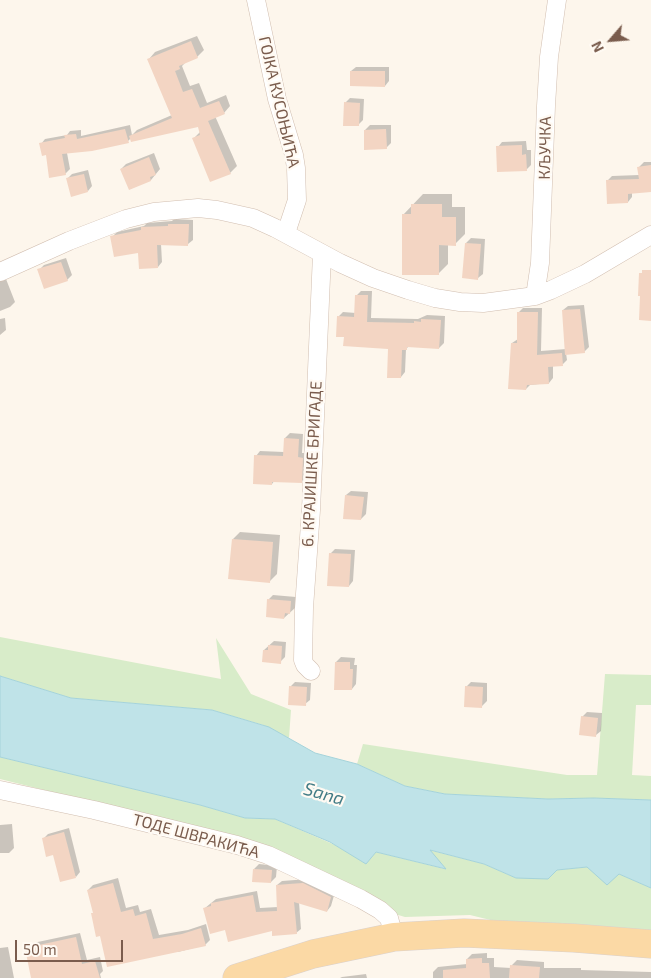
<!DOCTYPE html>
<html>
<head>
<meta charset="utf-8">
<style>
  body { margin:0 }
  #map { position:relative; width:651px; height:978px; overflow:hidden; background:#fdf6ec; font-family:"Exo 2",sans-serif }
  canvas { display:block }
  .north { position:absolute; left:586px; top:15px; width:50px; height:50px; -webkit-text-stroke:4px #fffaf3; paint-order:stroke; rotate:243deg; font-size:14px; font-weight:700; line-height:20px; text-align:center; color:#7a5c4d }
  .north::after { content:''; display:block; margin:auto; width:18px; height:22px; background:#7a5c4d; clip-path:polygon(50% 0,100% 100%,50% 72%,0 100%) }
  .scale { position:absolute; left:15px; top:940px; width:108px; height:22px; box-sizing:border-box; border:2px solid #7a5c4d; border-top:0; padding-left:6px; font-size:15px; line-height:18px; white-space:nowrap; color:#7a5c4d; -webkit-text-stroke:4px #fffaf3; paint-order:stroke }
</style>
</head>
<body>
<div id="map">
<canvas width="651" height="978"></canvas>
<div class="north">N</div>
<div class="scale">50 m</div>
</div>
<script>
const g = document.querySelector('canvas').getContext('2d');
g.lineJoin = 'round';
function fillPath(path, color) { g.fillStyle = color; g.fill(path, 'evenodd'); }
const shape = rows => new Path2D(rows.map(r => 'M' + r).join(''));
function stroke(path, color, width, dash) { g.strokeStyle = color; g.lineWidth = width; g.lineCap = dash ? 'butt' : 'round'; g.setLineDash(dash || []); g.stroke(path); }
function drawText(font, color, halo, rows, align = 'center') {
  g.font = font + ' "Exo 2",sans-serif'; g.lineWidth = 4.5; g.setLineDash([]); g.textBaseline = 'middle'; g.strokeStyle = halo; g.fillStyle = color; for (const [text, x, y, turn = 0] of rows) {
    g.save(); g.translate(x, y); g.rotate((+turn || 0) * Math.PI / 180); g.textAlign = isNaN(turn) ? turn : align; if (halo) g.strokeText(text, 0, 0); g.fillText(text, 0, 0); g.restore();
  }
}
fillPath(shape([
  [0,637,221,679,216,638,251,694,291,710,289,738,263,725,212,710,71,698,0,676],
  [605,674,651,675,651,705,636,705,632,775,651,776,651,800,594,798,548,799,445,794,405,786,357,764,363,744,567,775,597,775],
  [0,757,200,805,245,818,275,819,335,845,366,863,376,852,445,869,429,850,484,864,516,878,557,870,587,867,619,874,651,888,651,935,507,924,470,915,405,917,395,914,314,873,124,810,0,779]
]), '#d8ecc9');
const water = shape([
  [0,676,71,698,212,710,269,727,315,753,357,764,405,786,445,794,548,799,594,798,651,800,651,888,619,874,607,885,587,867,557,870,548,879,516,878,484,864,430,850,446,869,376,852,366,864,330,842,275,819,245,818,200,805,0,757,0,676]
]);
fillPath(water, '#bfe3e8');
stroke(water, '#a5d3da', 1);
fillPath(shape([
  [197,36,204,50,197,57,187,61,182,66,190,86,199,83,207,103,226,95,230,106,224,113,215,116,237,166,230,173,194,138,200,132,198,125,131,138,128,141,67,153,70,169,65,174,47,154,41,144,45,139,67,135,70,131,81,130,81,136,130,125,132,135,137,130,172,115,149,59,155,52],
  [356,67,389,67,389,81,385,86,351,71],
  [350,98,364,99,363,120,358,125,345,103],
  [370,125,391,125,391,143,386,148,365,130],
  [526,141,527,150,531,150,531,165,526,170,498,147,502,142],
  [154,153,160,169,151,180,130,189,121,169,126,164],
  [644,162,651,162,651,191,632,193,632,197,628,202,607,181,612,176,639,175,639,167],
  [88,170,92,186,88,191,68,178,72,174],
  [423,194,452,194,452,207,465,207,465,234,455,244,448,244,448,264,438,274,403,215],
  [174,219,193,220,193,240,188,244,161,244,162,262,158,267,140,251,112,237,117,232,144,226,147,223,172,221],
  [471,238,485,239,483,274,478,278,466,243],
  [66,258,72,275,67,280,39,270,44,265],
  [6,279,15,302,10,307,0,311,0,281],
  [361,291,372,291,371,318,418,319,427,315,445,316,444,343,439,348,409,346,406,349,405,372,401,377,389,348,345,336,338,317,343,312,356,313,356,296],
  [584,305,589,347,584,352,566,353,567,360,563,364,553,365,553,378,549,383,530,385,526,389,512,343,518,339,519,312,523,308,542,308,541,351,566,349,563,310,568,306],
  [5,318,6,330,0,335,0,319],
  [290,433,303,434,302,453,307,453,306,477,301,482,275,480,272,484,256,456,260,451,284,452,285,438],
  [351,491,368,492,366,514,361,519,346,495],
  [240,532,280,535,277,574,269,582,233,539],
  [335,549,355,550,353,581,349,586,330,554],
  [273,595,296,597,295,608,284,618,268,600],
  [274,641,286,642,285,657,280,662,264,650],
  [341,657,355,658,354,665,357,665,356,684,352,689,336,662],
  [295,682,311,683,310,700,305,704,290,687],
  [471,682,487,683,487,701,482,706,466,687],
  [587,712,602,713,601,731,596,735,582,717],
  [12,824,14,848,9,853,0,853,0,825],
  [69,828,80,872,76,877,43,839,48,834],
  [259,864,277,866,276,877,271,882,254,869],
  [118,878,126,908,138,905,140,912,151,909,159,935,188,930,206,924,210,940,205,945,178,952,94,912,88,890,93,885],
  [308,879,335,892,331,906,327,911,299,902,301,929,296,933,273,930,226,928,205,908,216,899,257,891,260,908,278,907,277,885,282,881],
  [80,933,87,960,100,957,103,971,100,974,101,978,36,978,28,948,33,943],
  [8,947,14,978,0,978,0,948],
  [487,953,487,958,494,958,494,967,511,968,512,965,517,960,544,962,544,968,581,968,581,970,651,972,651,978,433,978,433,972,438,967,467,964,467,959,472,954],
  [366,974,367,978,340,978,342,977]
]), '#0003');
fillPath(shape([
  [191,41,198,58,179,66,180,69,175,71,183,92,192,89,200,108,219,101,225,114,208,121,231,174,210,182,192,138,200,135,198,127,131,142,129,136,172,118,147,59],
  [350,71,385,71,385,87,350,86],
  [344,102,360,103,359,126,343,126],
  [125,129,129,143,92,151,62,154,66,175,49,178,46,155,42,156,39,143,65,138,64,135,76,134,77,139],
  [386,129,387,149,364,150,364,130],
  [522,145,522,155,526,154,527,171,497,172,496,146],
  [149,157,156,175,150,177,151,181,129,190,120,169],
  [651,165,651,192,628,194,628,203,607,204,606,180,639,179,637,167],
  [84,174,88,192,71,197,66,178],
  [411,204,442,204,442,217,456,217,456,246,439,245,439,275,402,275,402,214,411,214],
  [168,224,189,224,188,246,157,245,158,268,139,269,138,253,114,257,110,236,141,230,141,227,168,226],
  [465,243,481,244,478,280,462,278],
  [61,262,68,281,44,289,37,269],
  [642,270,651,270,651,321,639,320,640,296,638,296,639,273,642,273],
  [355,295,368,295,367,322,414,323,414,321,421,322,421,319,441,320,439,349,407,347,407,350,402,350,401,378,387,378,388,349,343,346,344,337,336,337,337,316,354,317],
  [580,309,585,353,565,355,562,310],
  [517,312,538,312,537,355,562,353,563,366,548,367,549,384,527,385,526,390,508,389,511,343,517,343],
  [284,438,299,439,298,457,303,458,302,483,272,482,272,485,253,484,254,455,283,456],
  [345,495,364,497,361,520,343,519],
  [232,539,273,542,270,583,228,579],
  [329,553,351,554,349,587,327,586],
  [267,599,291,601,290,614,285,613,284,619,266,617],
  [268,645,282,646,281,664,262,662,263,650,268,650],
  [335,662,350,662,350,669,353,669,352,690,334,690],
  [289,686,307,687,306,706,288,705],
  [465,686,483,687,482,708,464,707],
  [581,716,598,718,596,737,579,735],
  [64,832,76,878,60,882,53,855,46,857,42,838],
  [253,869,272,870,271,883,252,882],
  [113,883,121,912,133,909,135,916,146,913,153,939,182,934,201,928,206,946,107,967,100,936,96,937,91,913,93,913,87,890],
  [303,883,331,897,327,912,294,902,297,934,272,936,272,931,228,942,225,930,210,934,203,908,211,906,211,903,253,895,256,912,277,911,276,885],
  [76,937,82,964,95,961,100,978,31,978,25,948],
  [482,958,482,963,489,963,490,978,443,978,443,970,466,968,466,959],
  [510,965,540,967,539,978,509,978]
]), '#f3d5c3');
const minor = shape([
  [256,0,277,99,294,155,296,168,297,200,286,233],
  [0,272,69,241,126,219,154,212,198,208,217,210,253,218,275,228,340,263,373,278,408,290,435,298,460,302,483,303,535,296,551,290,585,274,651,235],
  [535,296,540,263,546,106,549,57,557,0],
  [311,671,305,665,303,660,304,608,311,510,322,254],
  [0,790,94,810,237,845,268,855,361,899,380,910,389,918,394,937]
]);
const primary = shape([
  [237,978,313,954,394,937,464,933,574,938,651,944]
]);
stroke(minor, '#d1beb0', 19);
stroke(primary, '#dad1cd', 29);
stroke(minor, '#fff', 18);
stroke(primary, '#fbd9a5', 28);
drawText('16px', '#7a5c4d', '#fffaf3', [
  ["ГОЈКА КУСОЊИЋА",279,102,77],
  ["КЉУЧКА",545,148,-89],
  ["6. КРАЈИШКЕ БРИГАДЕ",312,464,-87],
  ["ТОДЕ ШВРАКИЋА",196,836,15]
]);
drawText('italic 18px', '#437c86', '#fffaf3', [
  ["Sana",324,794,16]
]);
</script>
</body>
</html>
